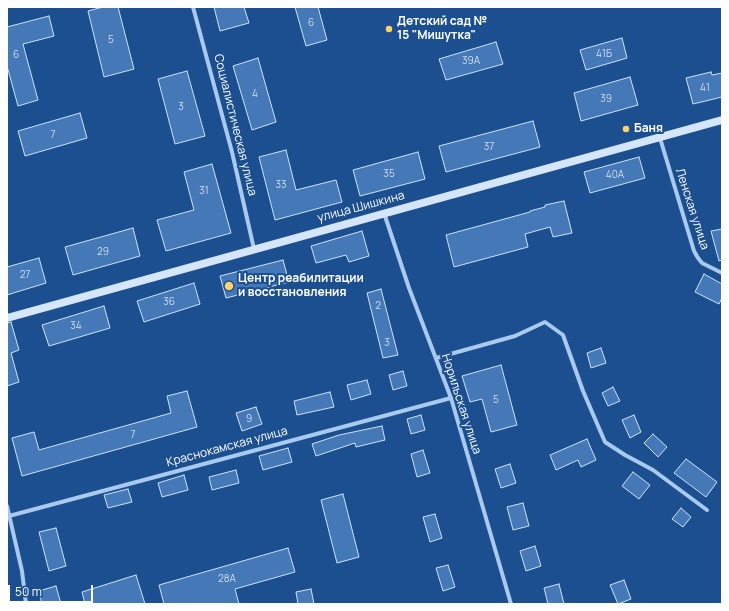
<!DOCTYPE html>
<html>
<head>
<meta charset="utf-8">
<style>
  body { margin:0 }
  #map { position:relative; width:729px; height:611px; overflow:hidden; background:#1b4f8f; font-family:Manrope,sans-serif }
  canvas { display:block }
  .frame { position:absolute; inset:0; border:8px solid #fff; pointer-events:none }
  .scale { position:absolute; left:8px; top:585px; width:85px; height:18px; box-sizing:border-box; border:2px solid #fff; border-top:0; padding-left:5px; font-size:12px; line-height:14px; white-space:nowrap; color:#fff; -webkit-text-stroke:3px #1b4f8f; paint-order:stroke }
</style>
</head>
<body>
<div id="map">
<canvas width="729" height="611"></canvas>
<div class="frame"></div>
<div class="scale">50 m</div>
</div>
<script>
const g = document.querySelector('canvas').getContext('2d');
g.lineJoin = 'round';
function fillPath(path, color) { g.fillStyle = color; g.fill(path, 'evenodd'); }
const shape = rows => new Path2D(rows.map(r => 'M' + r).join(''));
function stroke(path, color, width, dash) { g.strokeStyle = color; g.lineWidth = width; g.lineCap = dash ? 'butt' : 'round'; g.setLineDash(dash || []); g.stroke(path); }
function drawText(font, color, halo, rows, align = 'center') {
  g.font = font + ' Manrope,sans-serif'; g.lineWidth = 4; g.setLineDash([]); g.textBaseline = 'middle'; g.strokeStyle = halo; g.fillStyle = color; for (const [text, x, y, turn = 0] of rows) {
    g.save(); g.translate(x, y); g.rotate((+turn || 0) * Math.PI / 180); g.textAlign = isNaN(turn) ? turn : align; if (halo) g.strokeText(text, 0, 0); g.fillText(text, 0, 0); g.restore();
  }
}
const building = shape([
  [103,7,118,7,134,69,104,77,88,11,103,7],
  [214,7,244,7,249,23,220,31,214,7],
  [295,7,318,7,327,40,306,46,295,7],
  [49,16,54,36,23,44,38,100,18,106,7,66,7,27,49,16],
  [622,38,627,58,586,70,580,50,622,38],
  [496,42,503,64,446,80,439,59,496,42],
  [258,58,276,122,252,130,233,66,258,58],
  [187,71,205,136,175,144,158,79,187,71],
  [711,72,712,75,722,73,722,97,693,104,686,78,711,72],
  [630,77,638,105,581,121,574,93,630,77],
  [80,113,87,138,25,156,18,131,80,113],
  [533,121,540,147,446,172,439,146,533,121],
  [286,150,296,190,336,180,342,202,275,220,259,157,286,150],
  [418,152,425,179,360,196,353,170,418,152],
  [639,157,645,178,590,193,584,172,639,157],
  [212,164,231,233,166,251,157,220,194,210,184,172,212,164],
  [564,201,572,233,553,237,550,227,525,234,528,247,454,267,446,235,530,212,530,211,545,207,545,205,564,201],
  [133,228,140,256,73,275,65,247,133,228],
  [722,229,722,260,719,261,711,231,722,229],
  [362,231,369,256,349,262,346,255,316,263,311,246,362,231],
  [39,258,46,283,7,295,7,267,39,258],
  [283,260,289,282,226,298,220,276,283,260],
  [704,274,722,284,722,298,719,304,695,292,704,274],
  [194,283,200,304,144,322,137,301,194,283],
  [381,289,398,355,383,358,367,293,381,289],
  [104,306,110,328,49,346,42,325,104,306],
  [11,322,19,350,11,353,19,382,7,386,7,323,11,322],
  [601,348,606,363,591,368,587,353,601,348],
  [501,365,517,425,491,432,482,399,470,402,462,376,501,365],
  [403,371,407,386,393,390,389,375,403,371],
  [367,380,371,394,351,400,347,385,367,380],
  [613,387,620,401,608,406,602,393,613,387],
  [187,391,197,427,22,476,12,438,34,432,39,450,171,413,167,396,187,391],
  [330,392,334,407,297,415,294,401,330,392],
  [256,407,262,424,242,431,236,413,256,407],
  [421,415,425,430,411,434,407,419,421,415],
  [634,415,641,432,630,438,622,420,634,415],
  [382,426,385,440,356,447,355,443,316,456,312,444,339,435,382,426],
  [653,434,667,447,658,457,644,443,653,434],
  [587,439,596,460,581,467,578,460,556,470,550,455,587,439],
  [288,448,292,462,263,470,259,456,288,448],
  [423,450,430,473,417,477,411,454,423,450],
  [686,459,717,482,706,497,674,473,686,459],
  [510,464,516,483,501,488,495,469,510,464],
  [236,470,239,483,212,490,209,477,236,470],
  [633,472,650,485,639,499,622,486,633,472],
  [184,475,188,490,162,497,158,483,184,475],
  [128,489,132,502,108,508,104,495,128,489],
  [343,494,359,557,337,563,321,500,343,494],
  [523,503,529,526,513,530,507,507,523,503],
  [681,508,691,517,683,527,672,519,681,508],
  [435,514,442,538,430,542,423,517,435,514],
  [56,528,66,566,49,571,39,532,56,528],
  [535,546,541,566,526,571,520,551,535,546],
  [288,548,295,572,235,589,239,604,164,604,159,585,288,548],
  [448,565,455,587,443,591,436,568,448,565],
  [136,575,145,604,85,604,82,592,136,575],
  [624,580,631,599,618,604,610,585,624,580],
  [559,584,564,604,548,604,544,588,559,584],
  [56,586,61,604,42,604,39,591,56,586],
  [311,589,314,604,298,604,296,592,311,589]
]);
fillPath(building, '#4478b7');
stroke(building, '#cfe3fa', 1);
stroke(shape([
  [193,7,232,152,254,249],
  [660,138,694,251,698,258,702,263,722,273],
  [384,213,409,288,451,398,511,604],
  [436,358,515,336,545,322,563,335,583,391,605,442,625,455,653,470,707,510],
  [7,506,22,571,26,604],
  [9,516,451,398]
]), '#a9c9ee', 4);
stroke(shape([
  [7,318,722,120]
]), '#d6e6fa', 8);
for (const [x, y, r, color] of [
  [389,29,4,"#ffd166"],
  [626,129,4,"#ffd166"],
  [229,286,5,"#ffd166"]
]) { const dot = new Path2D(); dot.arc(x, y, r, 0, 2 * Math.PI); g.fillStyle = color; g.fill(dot); stroke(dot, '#1b4f8f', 1.5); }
drawText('10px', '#d0dded', null, [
  ["6",311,23],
  ["5",111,40],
  ["41Б",604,54],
  ["6",16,55],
  ["39А",471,61],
  ["41",705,88],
  ["4",255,94],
  ["39",606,99],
  ["3",181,107],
  ["7",53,135],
  ["37",489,147],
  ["35",389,174],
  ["40А",615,175],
  ["33",281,185],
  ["31",204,191],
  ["29",103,252],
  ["27",25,275],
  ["36",169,302],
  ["2",378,306],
  ["34",76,326],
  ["3",387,343],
  ["5",496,400],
  ["9",249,419],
  ["7",133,435],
  ["28А",227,579]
]);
drawText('bold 12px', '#fff', '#1b4f8f', [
  ["Детский сад №",397,22],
  ["15 \"Мишутка\"",397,36],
  ["Баня",634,129],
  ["Центр реабилитации",238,279],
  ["и восстановления",238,293]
], 'left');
drawText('12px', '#fff', '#1b4f8f', [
  ["Социалистическая улица",235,125,76],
  ["улица Шишкина",361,207,-15],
  ["Ленская улица",692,209,72],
  ["Норильская улица",461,404,72],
  ["Краснокамская улица",227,447,-15]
]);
</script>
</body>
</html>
